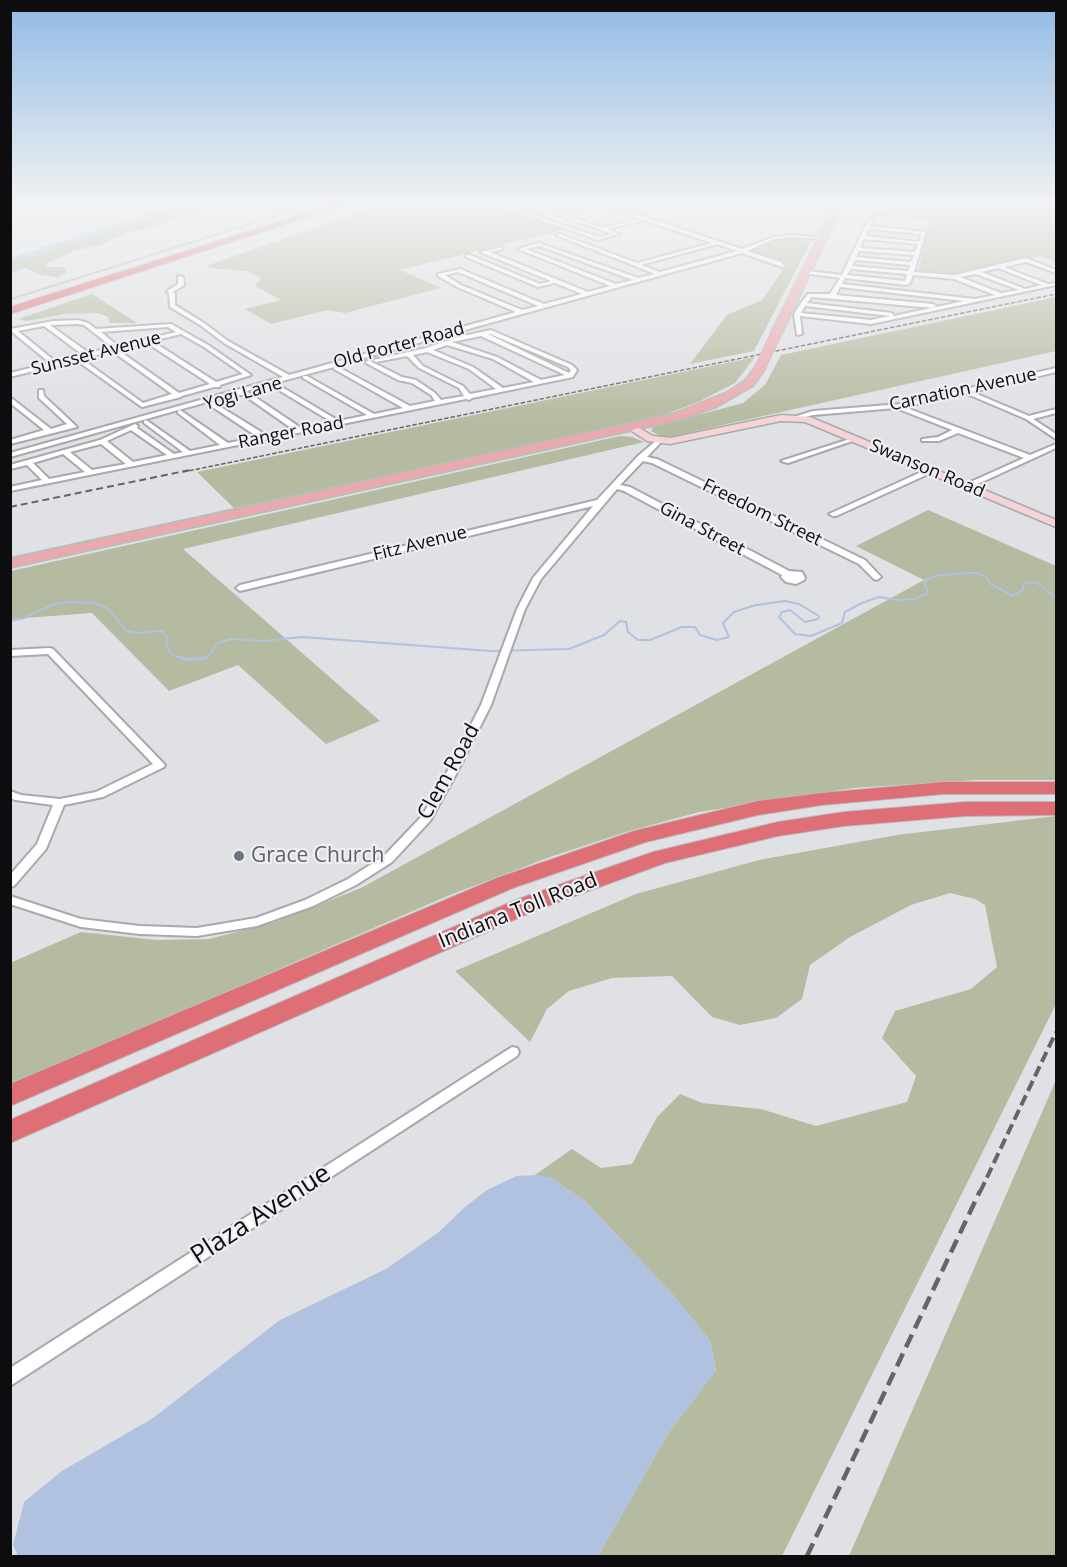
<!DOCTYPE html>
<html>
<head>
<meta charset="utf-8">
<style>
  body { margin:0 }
  #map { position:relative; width:1067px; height:1567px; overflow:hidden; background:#e0e1e5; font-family:"Open Sans",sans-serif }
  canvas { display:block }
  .frame { position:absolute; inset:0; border:12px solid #0d0d0f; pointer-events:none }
</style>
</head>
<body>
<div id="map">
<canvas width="1067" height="1567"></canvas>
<div class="frame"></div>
</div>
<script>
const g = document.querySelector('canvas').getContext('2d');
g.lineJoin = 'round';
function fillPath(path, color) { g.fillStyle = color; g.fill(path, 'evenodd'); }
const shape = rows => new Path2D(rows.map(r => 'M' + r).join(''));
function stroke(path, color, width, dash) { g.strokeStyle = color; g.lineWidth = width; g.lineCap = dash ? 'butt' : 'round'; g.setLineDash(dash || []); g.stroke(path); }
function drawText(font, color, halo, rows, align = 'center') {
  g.font = font + ' "Open Sans",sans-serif'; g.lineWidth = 4.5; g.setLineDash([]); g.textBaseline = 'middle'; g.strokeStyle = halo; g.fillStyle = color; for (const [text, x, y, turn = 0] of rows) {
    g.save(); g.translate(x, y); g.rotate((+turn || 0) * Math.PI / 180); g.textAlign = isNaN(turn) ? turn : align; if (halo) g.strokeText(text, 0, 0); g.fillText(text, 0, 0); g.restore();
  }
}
fillPath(shape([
  [188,205,216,205,199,211,184,213,184,215,151,228,128,232,101,245,74,251,45,264,48,267,62,267,66,271,65,274,58,275,61,278,42,275,25,268,17,269,20,270,11,274,11,263],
  [307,205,314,205,11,300,11,298],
  [381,205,517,205,505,208,562,230,400,270,441,288,345,313,327,310,271,324,245,309,281,300,255,286,261,278,246,271,218,269,206,266],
  [898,205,1056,205,1056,262,1041,256,951,275,918,272,930,220,868,215],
  [781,239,811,241,754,351,690,364,727,315,762,300,787,264,749,251],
  [92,294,137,323,110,323,108,317,98,313,65,314,27,321,18,319],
  [1056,297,1056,351,664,438,651,431,653,427,743,403,765,385,781,355],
  [755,357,735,383,700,401,659,417,234,508,197,472],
  [620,436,632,437,644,442,183,549,380,721,326,744,238,665,169,691,92,613,11,619,11,571],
  [928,510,1056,566,1056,780,975,780,853,788,699,812,626,832,550,857,450,895,11,1085,10,963,81,932,156,940,209,939,275,922,361,888,924,580,856,546],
  [1056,816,1056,1004,782,1556,598,1556,669,1432,716,1370,710,1341,673,1295,585,1201,551,1178,535,1175,572,1149,601,1168,632,1164,657,1117,680,1094,702,1103,761,1109,816,1126,907,1102,916,1076,882,1038,895,1011,971,989,997,967,985,905,975,899,950,893,911,905,850,937,810,965,802,999,776,1018,740,1025,712,1017,672,976,612,978,569,991,547,1009,530,1042,455,971,636,894,759,860,897,835],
  [1056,1080,1056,1556,849,1556]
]), '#b4bba0');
fillPath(shape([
  [175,205,188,205,11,263,11,258],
  [535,1175,551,1178,585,1201,673,1295,710,1341,716,1371,669,1432,598,1556,18,1556,13,1545,24,1502,62,1471,153,1418,280,1320,386,1269,439,1232,465,1207,487,1190,517,1176]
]), '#b0c2df');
stroke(shape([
  [10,621,24,618,52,605,67,602,93,603,107,608,127,631,136,633,162,631,168,637,166,643,172,655,184,659],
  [199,659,207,658,218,643,231,639,263,641,302,637,491,651,569,649,604,635,620,621,626,622,628,632,638,640,650,640,682,627,695,627,700,635,717,640,729,637,723,623,734,612,756,605,785,601,799,604,819,616,818,619,805,622,790,610,782,612,779,617,795,634,811,636,842,623,845,612,862,603,879,597,897,600,915,599,928,593,924,581,935,576,964,573,977,573,986,577,989,583,1013,596,1023,590,1024,583,1036,582,1056,598]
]), '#b0c2df', 2);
stroke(shape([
  [180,657,188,660,208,657]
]), '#b0c2df', 3);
const street = shape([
  [528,205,537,205,520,210,598,237,612,234,555,213,583,205,592,205,562,213,603,228,639,219,601,205,608,205,742,249,774,237,792,235,825,238,823,239,792,237,775,239,747,251,781,262,785,268,742,253,335,366,338,367,410,406,435,401,431,395,412,383,398,380,366,363,366,361,370,361,402,377,416,380,435,393,441,400,464,396,459,388,419,368,407,356,376,362,373,360,426,348,454,338,491,330,572,365,577,370,573,377,472,398,469,400,466,399,10,491,10,487,42,480,27,465,10,469,10,465,100,440,135,424,138,426,137,428,174,454,183,452,144,423,144,421,146,420,190,451,220,445,178,413,178,411,180,410,228,443,258,437,208,404,207,402,10,457,10,453,283,377,224,343,200,325,170,307,169,294,167,291,178,284,178,276,183,277,184,285,173,292,175,294,175,305,204,323,228,341,289,375,516,312,457,287,438,276,438,274,460,269,544,304,582,294,555,283,538,287,466,257,466,255,470,255,540,284,551,281,480,252,503,247,503,249,490,252,588,292,610,286,518,249,539,243,638,278,655,274,556,235,560,234,637,263,712,243,644,220,608,229,619,234,598,240,513,210,528,205],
  [717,244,737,251,660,272,641,265,717,244],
  [539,246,633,280,616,284,526,249,539,246],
  [458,272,538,306,522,310,461,285,445,275,458,272],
  [488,334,490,334,568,367,571,370,569,373,488,334],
  [481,336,565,375,541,380,497,357,452,342,481,336],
  [447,345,493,359,534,382,503,388,473,367,433,350,447,345],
  [427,352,469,369,496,389,470,394,463,386,423,366,413,355,427,352],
  [334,367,334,369,403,408,374,414,307,376,303,376,303,378,367,415,339,421,275,383,334,367],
  [271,384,272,386,332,422,301,428,246,391,271,384],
  [234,395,244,395,294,430,266,435,211,401,234,395],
  [131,430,167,455,133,462,107,441,131,430],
  [101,444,126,464,92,470,70,452,101,444],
  [63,454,85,472,49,479,33,463,63,454],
  [869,218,873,219,870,226,926,232,914,272,955,275,1026,258,1056,270,1056,273,1026,262,1004,267,1048,284,1056,283,1056,285,871,324,800,316,802,334,797,335,794,314,801,303,808,294,830,294,840,278,804,273,807,271,842,275,869,218],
  [869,229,921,234,919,242,866,236,869,229],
  [864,239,918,244,915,252,860,248,864,239],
  [859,251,914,255,911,262,856,257,859,251],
  [855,260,910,265,908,271,852,266,855,260],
  [998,268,1041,285,1025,289,982,272,998,268],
  [851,269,907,274,905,281,847,275,851,269],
  [976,274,1019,290,1001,293,960,277,976,274],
  [913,275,954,279,995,295,975,299,842,284,845,278,907,285,910,283,913,275],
  [840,287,964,301,894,316,892,313,807,303,812,297,933,308,936,306,933,304,836,295,840,287],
  [805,306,890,316,871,320,801,313,805,306],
  [78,320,88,323,96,329,171,324,208,345,251,375,220,385,220,387,214,387,182,396,181,397,142,407,76,360,59,365,58,366,53,366,10,377,10,373,50,363,12,332,10,333,11,329,53,321,78,320],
  [78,324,84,325,112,347,89,353,50,325,78,324],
  [44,326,83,355,56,362,18,331,44,326],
  [168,327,176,332,118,346,101,332,168,327],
  [181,334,204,347,243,374,216,382,152,341,181,334],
  [147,343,210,384,179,393,118,350,147,343],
  [112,351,172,394,143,403,82,359,112,351],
  [1056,368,1056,372,972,392,1029,416,1056,409,1056,413,1033,419,1056,434,1056,439,1026,419,965,393,904,407,1030,455,1056,444,1056,448,969,488,965,486,966,484,1024,458,958,433,939,441,922,441,922,439,938,437,952,430,896,408,813,415,797,419,794,417,813,411,901,404,1056,368],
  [39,390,43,390,44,396,77,427,10,444,10,440,44,430,10,403,10,397,51,429,67,424,39,398,39,390],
  [853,438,858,439,788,463,781,461,853,438],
  [658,439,662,441,647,457,657,459,865,560,881,577,877,580,874,579,859,564,652,463,643,461,620,485,630,487,789,571,802,572,805,578,804,580,796,584,786,582,781,577,782,575,624,491,617,489,541,579,525,609,491,705,455,776,430,821,392,862,356,885,313,906,257,926,197,936,140,934,81,927,10,904,10,896,81,919,140,926,197,928,256,918,305,900,348,879,384,856,422,816,445,776,481,705,517,609,533,578,593,506,240,591,236,588,240,585,597,500,638,456,658,439],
  [928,469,935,471,836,516,833,516,829,514,928,469],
  [50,648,53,649,165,765,164,767,103,797,64,805,46,849,14,886,10,887,10,875,37,844,53,805,15,800,10,798,10,791,21,795,60,799,96,792,153,764,48,654,10,656,10,650,50,648],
  [512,1047,517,1048,519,1052,517,1056,10,1386,10,1368,512,1047]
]);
const secondary = shape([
  [781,415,810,417,1056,520,1056,527,805,422,781,421,670,444,647,441,626,427,634,425,653,436,670,438,781,415]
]);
const primary = shape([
  [835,205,842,205,781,334,773,336,771,334,835,205],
  [757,366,765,368,753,385,717,406,681,419,10,567,10,559,674,414,729,392,745,381,757,366]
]);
const highway = shape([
  [331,205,345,205,10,314,10,307,331,205],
  [944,782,1056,782,1056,794,944,794,822,805,758,815,646,842,513,888,10,1106,10,1084,497,878,634,831,758,801,822,793,944,782],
  [965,802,1056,802,1056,815,965,816,844,826,778,836,665,863,534,911,10,1143,10,1120,518,899,653,852,778,822,844,812,965,802]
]);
stroke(street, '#a8a9ad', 4);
stroke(secondary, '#a8a9ad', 3);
stroke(primary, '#bbbbbc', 4);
stroke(highway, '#bbbbbc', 2);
fillPath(street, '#fff');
fillPath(secondary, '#f5d4d6');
fillPath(primary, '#eba9ad');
fillPath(highway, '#de6f76');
stroke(shape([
  [183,472,1056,294]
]), '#656568', 1.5, [4.5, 2]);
stroke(shape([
  [10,507,190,470]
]), '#656568', 2, [7, 4]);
stroke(shape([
  [980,1192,1056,1032]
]), '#656568', 4, [11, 5]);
stroke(shape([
  [807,1556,980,1191]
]), '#656568', 4.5, [14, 7]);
const primaryBridge = shape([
  [760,368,776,334]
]);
stroke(primaryBridge, '#bbbbbc', 12, []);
stroke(primaryBridge, '#eba9ad', 10);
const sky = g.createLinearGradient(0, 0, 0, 425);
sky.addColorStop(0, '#91bae4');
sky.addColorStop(0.48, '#f1f2f3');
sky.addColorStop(1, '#f1f2f300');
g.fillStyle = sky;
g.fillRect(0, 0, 1067, 425);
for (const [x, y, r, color] of [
  [239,856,6,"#6b7280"]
]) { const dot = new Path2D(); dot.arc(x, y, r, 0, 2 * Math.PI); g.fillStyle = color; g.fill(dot); stroke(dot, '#eeeef3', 2); }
drawText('18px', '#0d0d0f', '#eeeef3', [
  ["Old Porter Road",399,346,-15],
  ["Sunsset Avenue",96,354,-14],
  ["Carnation Avenue",963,390,-12],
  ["Yogi Lane",243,394,-16],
  ["Ranger Road",291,433,-11],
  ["Swanson Road",927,469,23],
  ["Freedom Street",762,513,26],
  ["Gina Street",702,529,28],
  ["Fitz Avenue",420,544,-14]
]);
drawText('21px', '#0d0d0f', '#eeeef3', [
  ["Clem Road",449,772,-61],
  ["Indiana Toll Road",518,911,-22]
]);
drawText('21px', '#5b616d', '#eeeef3', [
  ["Grace Church",251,856]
], 'left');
drawText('26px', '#0d0d0f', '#eeeef3', [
  ["Plaza Avenue",261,1215,-33]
]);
</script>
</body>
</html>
